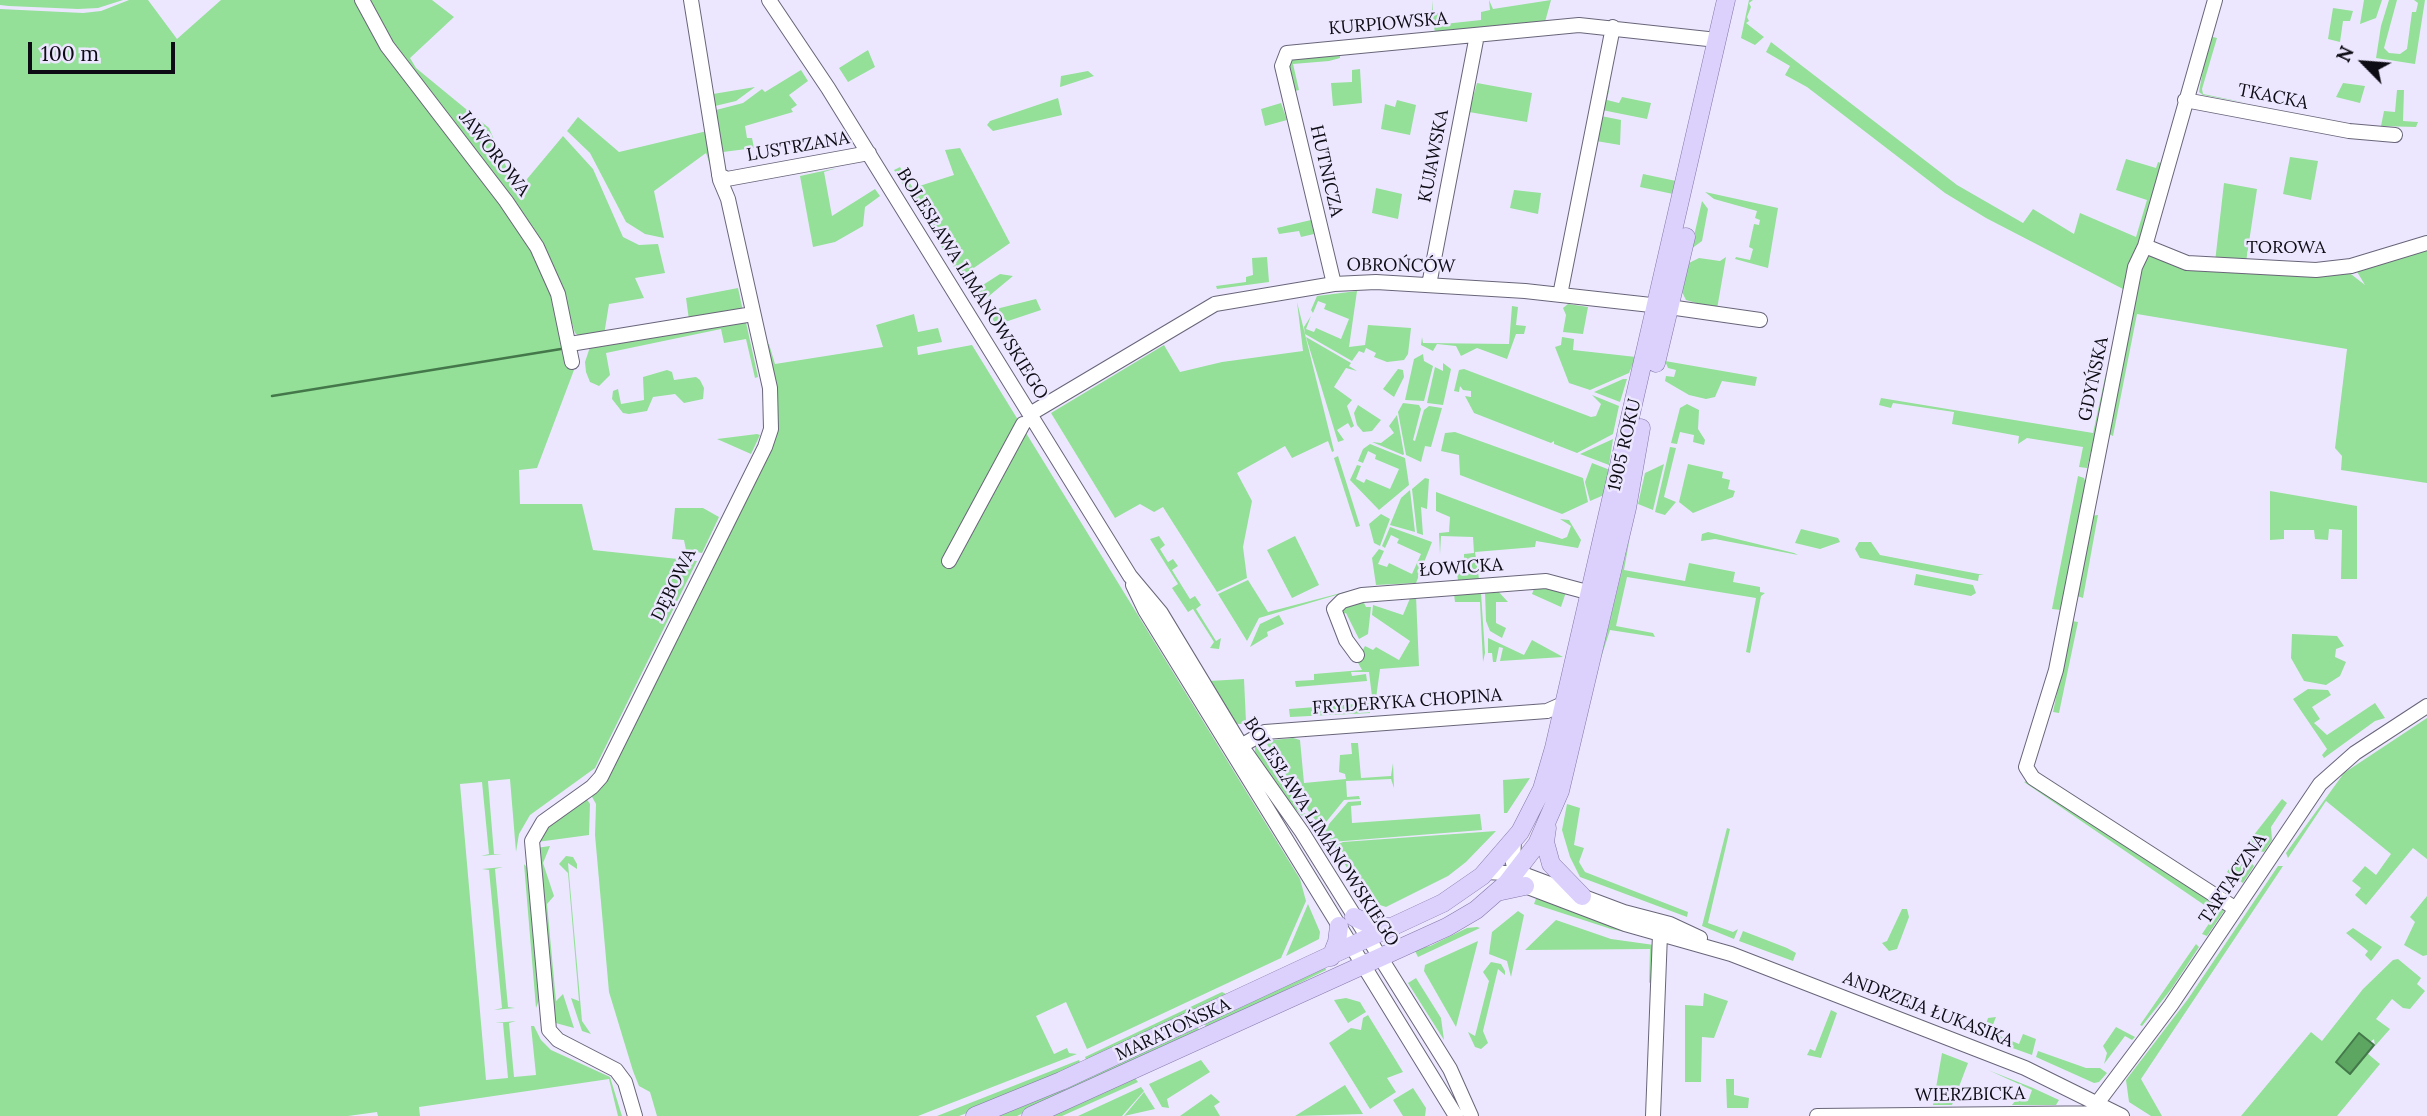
<!DOCTYPE html>
<html>
<head>
<meta charset="utf-8">
<style>
  body { margin:0 }
  #map { position:relative; width:2427px; height:1116px; overflow:hidden; background:#ece7ff; font-family:Lora,serif }
  canvas { display:block }
  .north { position:absolute; left:2329px; top:28px; width:70px; height:70px; -webkit-text-stroke:5px #ece7ff; paint-order:stroke; rotate:295deg; font-size:19px; font-weight:700; line-height:28px; text-align:center; color:#0d0b13 }
  .north::after { content:''; display:block; margin:auto; width:24px; height:32px; background:#0d0b13; clip-path:polygon(50% 0,100% 100%,50% 72%,0 100%) }
  .scale { position:absolute; left:28px; top:42px; width:147px; height:32px; box-sizing:border-box; border:4px solid #0d0b13; border-top:0; padding-left:9px; font-size:21px; line-height:24px; white-space:nowrap; color:#0d0b13; -webkit-text-stroke:5px #ece7ff; paint-order:stroke }
</style>
</head>
<body>
<div id="map">
<canvas width="2427" height="1116"></canvas>
<div class="north">N</div>
<div class="scale">100 m</div>
</div>
<script>
const g = document.querySelector('canvas').getContext('2d');
g.lineJoin = 'round';
function fillPath(path, color) { g.fillStyle = color; g.fill(path, 'evenodd'); }
const shape = rows => new Path2D(rows.map(r => 'M' + r).join(''));
function stroke(path, color, width, dash) { g.strokeStyle = color; g.lineWidth = width; g.lineCap = dash ? 'butt' : 'round'; g.setLineDash(dash || []); g.stroke(path); }
function drawText(font, color, halo, rows, align = 'center') {
  g.font = font + ' Lora,serif'; g.lineWidth = 5; g.setLineDash([]); g.textBaseline = 'middle'; g.strokeStyle = halo; g.fillStyle = color; for (const [text, x, y, turn = 0] of rows) {
    g.save(); g.translate(x, y); g.rotate((+turn || 0) * Math.PI / 180); g.textAlign = isNaN(turn) ? turn : align; if (halo) g.strokeText(text, 0, 0); g.fillText(text, 0, 0); g.restore();
  }
}
fillPath(shape([
  [0,0,123,0,98,8,78,9,9,6,0,5],
  [129,0,148,0,177,39,221,0,357,0,536,255,577,362,537,468,519,470,520,504,582,504,593,550,697,561,595,768,530,815,519,834,516,852,510,779,488,781,494,854,502,854,481,856,489,854,482,782,460,784,486,1080,508,1078,503,1023,495,1023,516,1021,509,1023,514,1077,536,1075,531,1026,534,1026,541,1040,551,1050,610,1077,622,1116,618,1116,609,1079,419,1107,420,1116,378,1116,377,1112,348,1116,0,1116,0,9,83,13,101,11],
  [369,0,432,0,454,17,410,58,416,68,489,128,517,191,563,136,593,169,623,237,639,245,658,244,665,273,635,278,644,298,609,304,604,335,581,338,575,333,555,270,534,229,396,48],
  [1433,0,1433,12,1441,14,1444,24,1481,20,1481,12,1490,10,1489,0,1493,9,1551,0,1545,22,1435,33,1432,13],
  [1749,0,1753,0,1749,3,1751,7,1747,17,1749,21,1746,23,1764,37,1755,45,1741,38],
  [2364,0,2382,0,2376,18,2360,24],
  [2389,0,2397,0,2384,48,2389,53,2400,54,2407,49,2412,12,2416,12,2418,3,2414,0,2425,0,2415,64,2376,58,2381,26],
  [2333,8,2353,11,2350,21,2343,21,2340,42,2328,39],
  [2209,36,2217,38,2202,89,2203,94,2247,103,2203,95,2199,92],
  [1771,42,1957,185,2023,223,2033,209,2074,234,2080,213,2136,237,2147,200,2116,190,2126,159,2156,168,2158,162,2163,164,2113,357,2109,357,2121,310,2123,289,1986,218,1945,193,1807,87,1785,75,1790,66,1766,52],
  [868,50,875,67,848,82,839,68],
  [1340,52,1340,58,1329,61,1293,64,1299,90,1295,91,1286,68,1289,57],
  [1360,69,1362,103,1333,106,1331,83,1352,82,1352,70],
  [801,70,808,81,789,95,797,105,791,109,793,112,745,126,747,138,752,138,754,148,723,152,716,110,743,103,762,89,765,92],
  [1088,71,1094,76,1060,87,1061,76],
  [1477,83,1532,93,1527,122,1469,112],
  [2343,83,2365,86,2360,103,2336,97],
  [1607,85,1610,85,1607,100,1619,103,1622,97,1651,103,1647,119,1602,110],
  [755,87,736,101,715,106,713,94],
  [2397,90,2404,90,2403,121,2418,122,2416,127,2381,126,2384,111,2395,112],
  [1058,98,1062,115,993,131,987,125,990,121],
  [1397,100,1416,105,1410,135,1381,129,1385,104,1395,107],
  [1281,103,1287,120,1265,126,1261,109],
  [1601,116,1621,120,1620,145,1596,141],
  [578,117,619,152,707,131,711,168,706,153,654,191,664,238,645,234,626,222,590,153,567,131],
  [960,148,1010,243,965,274,970,282,965,285,894,170,900,167,913,188,954,175,945,150],
  [2290,157,2318,161,2311,200,2283,194],
  [837,168,824,172,832,216,875,189,880,196,865,207,863,226,835,242,813,247,800,176],
  [1643,174,1676,181,1673,194,1640,187],
  [2224,183,2257,189,2246,262,2215,262],
  [1376,188,1402,194,1398,219,1372,213],
  [1514,190,1541,193,1538,214,1510,208],
  [1705,192,1778,208,1768,268,1735,259,1736,257,1750,260,1753,249,1749,247,1754,224,1759,225,1760,220,1755,218,1757,211,1714,199],
  [1702,201,1708,209,1702,241,1691,249],
  [1311,220,1314,234,1301,237,1299,231,1279,234,1277,228],
  [2427,248,2427,483,2341,470,2342,456,2335,448,2347,349,2137,314,2113,436,2109,434,2139,270,2148,254,2347,271,2365,285,2356,270],
  [1267,257,1269,282,1217,289,1216,286,1246,282,1246,277,1253,275,1252,258],
  [1726,257,1717,309,1686,300,1682,292,1689,263,1699,258,1720,261],
  [1000,274,1013,276,983,301,975,290],
  [738,288,743,311,689,320,686,298],
  [1357,291,1349,347,1365,345,1368,325,1411,328,1408,354,1404,360,1387,362,1374,357,1376,353,1366,348,1364,353,1359,351,1352,361,1305,334,1304,327,1311,316,1306,329,1314,332,1316,328,1341,339,1349,319,1324,309,1326,304,1318,301,1313,313,1311,310,1317,296],
  [1036,299,1041,310,996,325,988,311],
  [1297,302,1334,451,1332,452,1328,441,1292,458,1285,446,1237,473,1252,501,1243,547,1247,578,1217,592,1163,507,1154,512,1140,504,1115,518,1051,413,1164,345,1180,372,1222,362,1303,351],
  [1568,304,1588,307,1583,334,1563,332,1566,315,1563,308],
  [1512,306,1518,307,1516,325,1526,326,1524,334,1516,334,1507,359,1477,348,1461,356,1456,346,1437,344,1433,351,1421,345,1422,337,1423,343,1509,344],
  [914,314,918,332,938,328,942,342,917,347,918,355,972,345,1300,879,1306,901,1281,958,1087,1049,1066,1002,1036,1016,1054,1054,1067,1048,1069,1053,1077,1054,918,1116,657,1116,650,1092,639,1086,633,1071,609,992,595,835,596,804,591,795,777,414,765,345,769,344,775,364,883,347,876,325],
  [745,318,758,377,755,378,746,339,724,343,721,329,606,353,610,375,599,386,590,382,586,372,585,362,591,344],
  [1306,337,1351,363,1349,366,1357,371,1346,368,1334,387,1352,400,1347,406,1354,426,1351,428,1348,423,1337,430,1344,440,1338,442],
  [1562,337,1574,339,1573,350,1636,357,1629,373,1590,390,1569,383,1555,347,1561,345],
  [1423,354,1424,361,1433,366,1424,401,1405,400,1414,359],
  [1665,361,1757,377,1755,386,1722,381,1715,397,1706,399,1689,395,1665,381,1666,376,1674,377,1676,370,1668,368],
  [1443,363,1451,369,1443,405,1427,403,1435,367,1443,371],
  [1398,369,1403,370,1404,377,1394,397,1383,389],
  [1464,369,1591,417,1596,416,1601,404,1592,395,1619,406,1613,434,1577,453,1554,444,1554,441,1551,443,1474,413,1465,396,1471,397,1471,391,1463,390,1460,386,1459,392,1454,391,1459,370],
  [667,370,672,372,674,380,696,377,700,380,704,388,703,399,684,403,675,394,653,397,647,411,629,414,623,413,612,399,613,391,618,389,621,404,644,400,643,377],
  [2106,373,2110,374,2087,468,2079,467,2083,447,2027,438,2018,444,2019,436,1952,424,1954,412,1893,403,1891,408,1879,405,1881,398,2093,433],
  [1623,379,1627,379,1620,402,1594,392],
  [1403,403,1419,405,1421,409,1413,440,1415,441,1424,410,1429,406,1442,408,1431,447,1425,446,1421,462,1406,455,1398,412],
  [1687,404,1699,410,1698,429,1705,440,1704,445,1693,442,1694,435,1680,432,1677,444,1671,443,1680,408],
  [1358,405,1381,420,1372,431,1363,432,1357,425,1354,413],
  [1397,415,1404,454,1403,455,1372,442,1381,443,1394,433,1389,426],
  [1455,432,1583,478,1588,502,1562,514,1460,475,1459,455,1441,451,1445,433],
  [757,434,760,435,751,454,717,439],
  [1613,439,1609,465,1580,454],
  [1370,444,1405,458,1409,485,1379,510,1350,480,1357,465,1361,466,1356,479,1364,483,1366,479,1390,489,1399,469,1375,459,1376,455,1368,451,1363,463,1358,461,1363,449],
  [1670,447,1676,448,1664,497,1676,502,1665,515,1655,512],
  [1338,456,1360,526,1356,527,1334,458],
  [1592,463,1610,470,1604,495,1590,501,1585,482],
  [1664,464,1653,510,1638,504,1645,473],
  [1688,464,1723,472,1722,478,1730,480,1728,489,1735,491,1733,497,1693,513,1679,502],
  [2078,476,2084,478,2086,484,2061,610,2052,609],
  [1425,478,1429,479,1427,509,1421,507,1423,535,1417,533,1412,489],
  [1410,490,1415,532,1390,525,1401,498],
  [2270,491,2357,506,2357,579,2341,579,2342,530,2329,529,2328,540,2315,539,2314,530,2284,530,2284,539,2270,540],
  [1436,492,1562,539,1567,537,1571,526,1560,519,1569,520,1581,540,1578,548,1536,541,1535,547,1475,552,1479,579,1458,580,1457,574,1464,573,1464,554,1474,553,1473,537,1441,536,1440,554,1439,533,1449,532,1450,517,1436,511],
  [675,508,703,508,719,517,702,553,686,550,684,540,672,539],
  [1381,514,1390,519,1380,546,1374,543,1369,524],
  [2098,515,2083,598,2077,596,2090,516],
  [1390,527,1432,542,1416,583,1376,585,1372,558,1379,549,1384,551,1378,564,1387,567,1389,563,1412,574,1421,554,1397,543,1399,539,1391,535,1385,548,1382,546],
  [1801,529,1838,538,1840,542,1820,549,1795,543],
  [1708,532,1794,553,1798,555,1715,539,1701,541,1702,534],
  [1159,536,1165,545,1160,549,1168,562,1173,559,1178,566,1172,570,1190,599,1195,596,1201,605,1196,609,1216,641,1221,638,1219,649,1210,648,1214,642,1193,609,1188,612,1172,588,1178,584,1150,539],
  [1295,536,1319,585,1292,598,1267,550],
  [1630,537,1624,570,1685,581,1689,563,1735,572,1733,582,1760,587,1760,592,1765,593,1761,596,1750,653,1746,652,1756,598,1627,577,1616,626,1653,633,1655,637,1610,630,1601,658],
  [1859,542,1871,542,1880,555,1984,575,1979,575,1978,581,1860,558,1855,549],
  [1916,574,1973,585,1976,593,1971,596,1914,585],
  [1248,580,1268,612,1360,588,1259,618,1247,641,1218,594],
  [1534,589,1554,589,1566,592,1561,607,1532,594],
  [1497,590,1508,602,1496,602,1496,623,1506,628,1502,638,1490,631,1486,621,1485,592],
  [1481,593,1485,653,1483,662,1480,602,1455,602,1454,594],
  [1411,596,1416,596,1419,666,1380,669,1374,713,1369,672,1351,672,1352,676,1366,674,1367,681,1296,687,1295,681,1314,680,1314,674,1362,670,1357,661,1365,646,1373,650,1376,647,1399,660,1410,641,1372,615,1373,605,1403,615],
  [1362,599,1366,607,1371,607,1368,634,1359,639,1346,613,1339,615,1339,607],
  [1279,615,1284,624,1267,632,1268,636,1250,647,1260,624],
  [2072,621,2078,622,2059,713,2053,712],
  [2292,634,2337,636,2344,646,2336,649,2335,657,2346,662,2340,676,2326,685,2304,681,2291,658],
  [1488,638,1524,655,1532,640,1563,657,1500,661,1503,648,1499,647,1496,662,1493,662,1492,653,1488,653],
  [1244,679,1246,722,1262,723,1236,724,1209,681],
  [2308,689,2328,690,2331,695,2312,707,2320,719,2314,723,2327,735,2375,703,2385,718,2375,721,2324,758,2322,755,2327,749,2293,699],
  [1369,703,1370,713,1290,717,1289,709],
  [2427,718,2427,859,2413,848,2366,905,2355,895,2361,888,2352,881,2365,866,2376,875,2391,854,2326,801,2288,858,2286,853,2344,773],
  [1293,738,1300,740,1304,783,1346,779,1345,774,1339,772,1340,755,1352,754,1351,743,1358,743,1361,778,1391,776,1393,763,1394,788,1391,779,1346,781,1347,797,1359,796,1360,799,1344,800,1322,827,1311,815,1265,741],
  [1255,745,1306,815,1310,825,1289,802,1255,755],
  [1530,778,1507,813,1504,813,1503,780],
  [2027,781,2223,907,2224,911,2207,936,2202,934,2216,913,2024,782],
  [586,798,590,804,589,835,537,842,542,831],
  [2282,799,2287,803,2271,827,2272,840,2264,852,2253,850,2246,845],
  [1361,801,1361,805,1351,806,1352,823,1480,814,1482,830,1331,842,1325,831,1329,824,1348,802],
  [1567,804,1580,808,1574,845,1584,848,1579,862,1585,872,1688,912,1687,917,1580,877,1570,857,1562,830],
  [1727,828,1730,829,1708,923,1733,932,1738,929,1734,939,1702,926],
  [1496,831,1466,862,1448,876,1386,907,1367,901,1334,846,1343,842],
  [550,846,543,863,554,896,547,904,556,1001,563,994,574,1028,552,1022,536,848],
  [2241,852,2254,866,2243,883,2227,872],
  [566,856,573,857,577,864,577,869,568,863,582,1021,591,1034,582,1031,571,998,579,1001,568,873,559,864],
  [524,864,528,869,539,1000,536,1008],
  [2278,866,2283,866,2141,1079,2162,1116,2151,1116,2129,1102,2126,1080,2188,999],
  [503,867,495,869,508,1007,515,1008,494,1010,502,1008,489,870,482,869],
  [1537,896,1642,935,1611,929,1534,904],
  [2427,896,2427,955,2423,956,2404,945,2415,922,2410,917],
  [1308,904,1320,932,1319,939,1286,956],
  [1902,909,1907,909,1909,917,1897,949,1889,951,1882,943,1887,941],
  [1518,911,1524,915,1511,977,1507,961,1489,954,1492,932],
  [1556,920,1611,939,1654,945,1651,982,1649,983,1650,949,1525,950],
  [1477,927,1480,928,1418,957,1414,949,1430,946,1467,928],
  [2353,928,2382,947,2371,961,2365,955,2368,951,2346,933],
  [1743,931,1787,948,1796,953,1793,961,1739,941],
  [1478,941,1456,1027,1424,971,1425,965],
  [2196,944,2199,947,2172,988,2142,1026,2140,1025],
  [2398,959,2421,978,2417,984,2425,991,2410,1009,2403,1008,2392,999,2376,1019,2390,1029,2375,1046,2374,1039,2370,1042,2359,1034,2336,1062,2350,1074,2367,1053,2380,1064,2337,1116,2241,1116,2311,1032,2322,1041,2363,989,2393,960],
  [1491,962,1501,964,1505,971,1505,975,1498,969,1483,1031,1488,1043,1481,1049,1475,1047,1468,1032,1475,1036,1489,981,1483,972],
  [1325,966,1326,970,1207,1029,1204,1023],
  [1416,978,1441,1018,1444,1040,1408,983],
  [1222,992,1226,994,1203,1010,1087,1062,1085,1057],
  [1704,993,1728,1001,1714,1038,1702,1037,1701,1082,1685,1082,1685,1005,1703,1006],
  [1346,998,1360,1002,1366,1012,1348,1023,1334,1000],
  [1831,1010,1837,1013,1821,1058,1807,1055,1810,1049,1815,1051],
  [1368,1015,1403,1072,1387,1078,1396,1092,1370,1109,1329,1043,1351,1028,1361,1030,1363,1018],
  [1996,1017,1990,1032,2019,1044,2023,1034,2036,1039,2032,1055,1982,1037,1988,1018],
  [1197,1026,1199,1030,1017,1116,991,1116],
  [2116,1027,2135,1037,2132,1040,2125,1036,2104,1064,2107,1053,2103,1046],
  [2038,1051,2086,1068,2100,1068,2107,1073,2099,1082,2094,1083,2036,1057],
  [1942,1053,1968,1063,1952,1105,1933,1105],
  [1079,1060,1082,1066,1022,1092,959,1116,937,1116],
  [1201,1060,1210,1072,1167,1099,1169,1108,1162,1107,1149,1084],
  [1988,1070,2033,1088,2059,1100,2056,1105,2012,1105,2015,1101,2028,1101,2032,1090],
  [1135,1078,1138,1082,1062,1116,1044,1116],
  [1726,1079,1734,1079,1734,1095,1749,1098,1748,1108,1727,1108],
  [1345,1085,1363,1114,1295,1116],
  [1141,1087,1144,1091,1122,1116,1078,1116],
  [1413,1088,1426,1108,1425,1116,1403,1116,1393,1100],
  [1144,1092,1155,1109,1124,1116],
  [1211,1094,1220,1102,1214,1106,1220,1116,1180,1116]
]), '#94e098');
const water = shape([
  [2359,1033,2374,1045,2350,1074,2336,1062,2359,1033]
]);
fillPath(water, '#5ca662');
stroke(water, '#44784a', 2);
stroke(shape([
  [272,396,561,349]
]), '#44784a', 2.5);
const minor = shape([
  [362,0,387,46,506,201,537,247,558,294,572,362],
  [769,0,828,88,1130,576,1161,613,1242,747,1302,832,1450,1069,1471,1116],
  [2215,0,2145,246,2135,267,2056,670,2026,767,2033,778,2236,909],
  [2185,100,2349,131,2395,135],
  [719,175,727,179,869,153],
  [2145,246,2187,263,2316,270,2351,266,2427,243],
  [1334,284,1282,66,1287,53,1579,25,1717,40],
  [1429,285,1477,35],
  [1560,295,1613,27],
  [570,344,753,314],
  [1030,414,1215,304,1334,284,1376,282,1525,291,1669,307,1760,320],
  [949,561,1023,424],
  [1133,585,1145,610,1456,1116],
  [1357,655,1346,640,1334,609,1342,601,1362,595,1546,581,1591,593],
  [1234,750,1265,732,1547,711,1565,703],
  [1514,840,1513,863,1517,878,1525,886,1625,924,1731,954,2025,1068,2122,1116],
  [1486,872,1523,874,1624,912,1670,924,1700,938],
  [2098,1102,2171,1005,2320,784,2355,753,2427,706],
  [635,1116,625,1082,616,1070,558,1040,549,1030,532,841,543,822,592,787,601,777,765,447,771,429,770,388,728,199,720,180,691,0],
  [1653,1116,1660,934],
  [1817,1116,2116,1113]
]);
const major = shape([
  [1656,363,1686,237],
  [1547,828,1545,842,1551,864,1582,896],
  [1497,892,1525,886],
  [1354,917,1376,927,1393,927],
  [1331,957,1337,942,1339,926],
  [975,1116,1061,1081,1443,903,1482,876,1520,832,1542,789,1554,748,1726,0],
  [1031,1116,1447,927,1476,910,1507,883,1537,844,1560,791,1627,508,1641,428]
]);
stroke(minor, '#696579', 16);
stroke(major, '#8477a9', 19);
stroke(minor, '#fff', 14);
stroke(major, '#dcd0fc', 18);
drawText('18px', '#0d0b13', '#ece7ff', [
  ["KURPIOWSKA",1388,24,-5],
  ["TKACKA",2273,97,11],
  ["LUSTRZANA",798,147,-10],
  ["JAWOROWA",494,154,52],
  ["KUJAWSKA",1434,156,-79],
  ["HUTNICZA",1326,171,77],
  ["TOROWA",2286,248],
  ["OBROŃCÓW",1401,266,1],
  ["BOLESŁAWA LIMANOWSKIEGO",972,284,58],
  ["GDYŃSKA",2094,379,-78],
  ["1905 ROKU",1625,445,-77],
  ["ŁOWICKA",1461,568,-4],
  ["DĘBOWA",674,585,-64],
  ["FRYDERYKA CHOPINA",1407,702,-4],
  ["BOLESŁAWA LIMANOWSKIEGO",1321,832,57],
  ["TARTACZNA",2233,879,-56],
  ["ANDRZEJA ŁUKASIKA",1928,1010,21],
  ["MARATOŃSKA",1173,1030,-25],
  ["WIERZBICKA",1970,1095,-1]
]);
</script>
</body>
</html>
